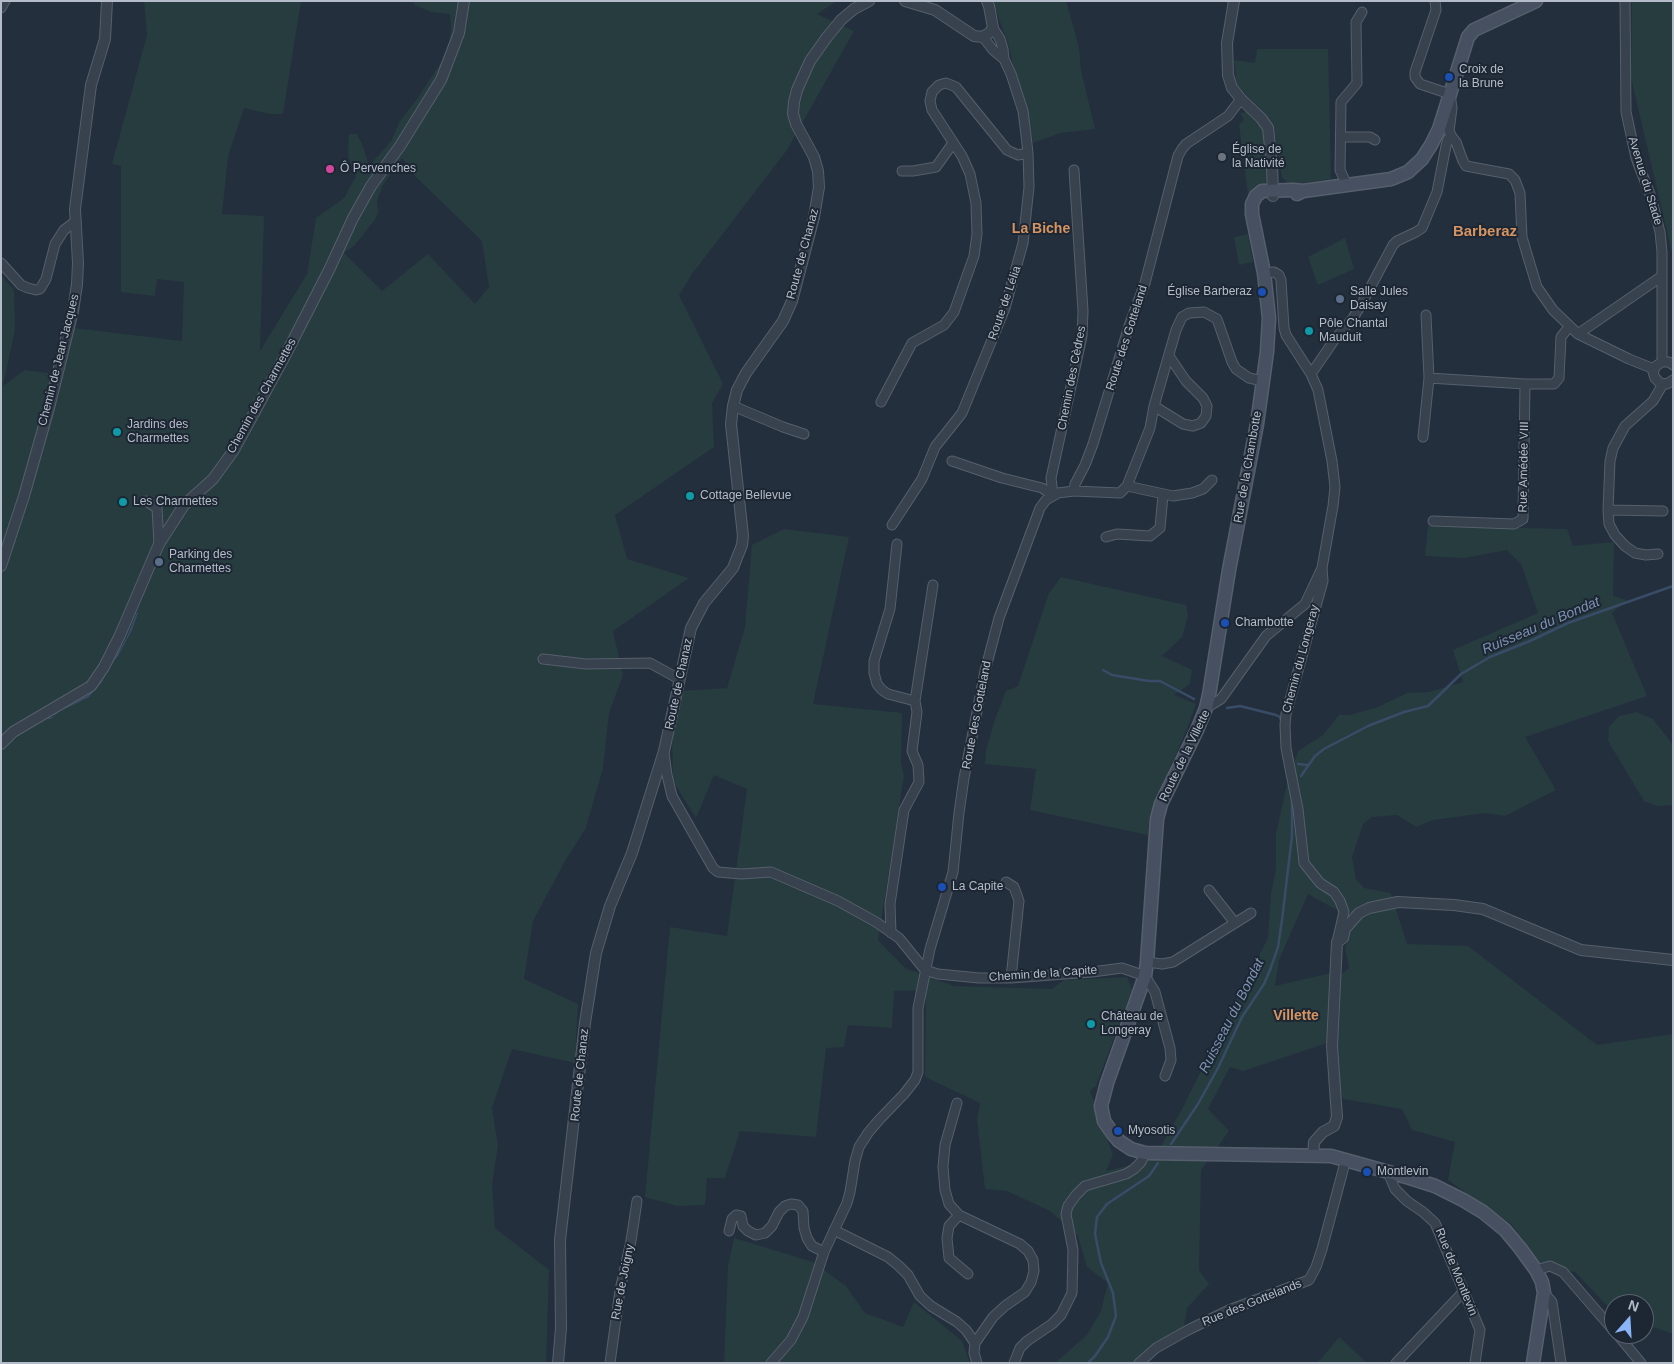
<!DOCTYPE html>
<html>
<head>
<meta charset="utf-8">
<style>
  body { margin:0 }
  #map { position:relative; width:1674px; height:1364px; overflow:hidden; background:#242f3e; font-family:Arial,sans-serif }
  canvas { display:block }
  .frame { position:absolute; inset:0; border:2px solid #b4bcc9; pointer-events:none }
  .north { position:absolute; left:1604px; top:1294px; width:50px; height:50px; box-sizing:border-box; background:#1d2633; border:1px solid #59626f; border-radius:50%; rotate:19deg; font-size:14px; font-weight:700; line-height:20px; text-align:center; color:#b4bcc9 }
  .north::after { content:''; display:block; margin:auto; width:18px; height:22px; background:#8ab4f8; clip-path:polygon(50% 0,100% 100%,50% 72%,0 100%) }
</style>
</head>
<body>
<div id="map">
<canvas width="1674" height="1364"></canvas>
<div class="frame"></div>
<div class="north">N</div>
</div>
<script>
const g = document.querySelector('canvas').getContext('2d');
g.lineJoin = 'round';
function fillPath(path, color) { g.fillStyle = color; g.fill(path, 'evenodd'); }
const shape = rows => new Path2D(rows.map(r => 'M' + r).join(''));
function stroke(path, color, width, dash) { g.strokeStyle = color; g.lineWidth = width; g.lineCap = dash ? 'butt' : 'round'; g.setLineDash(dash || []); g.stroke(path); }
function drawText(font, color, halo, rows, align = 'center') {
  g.font = font + ' Arial,sans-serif'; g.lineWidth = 4; g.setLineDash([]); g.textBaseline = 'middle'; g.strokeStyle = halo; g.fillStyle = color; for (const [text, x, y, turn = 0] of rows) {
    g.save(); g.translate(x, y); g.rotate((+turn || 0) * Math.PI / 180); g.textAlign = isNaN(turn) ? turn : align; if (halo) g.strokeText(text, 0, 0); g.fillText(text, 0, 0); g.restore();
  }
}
fillPath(shape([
  [144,1,301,1,283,114,270,114,244,108,228,157,222,214,264,216,260,351,307,274,316,218,344,198,356,176,348,156,349,134,357,134,363,146,369,166,391,141,400,121,417,99,449,50,451,27,450,14,431,12,415,5,413,1,837,1,817,14,854,31,787,150,692,274,679,295,723,384,712,403,714,447,615,515,627,559,689,578,613,631,623,675,609,713,603,768,586,828,565,861,533,921,524,979,578,1004,575,1063,512,1049,492,1108,498,1146,492,1184,495,1228,549,1270,546,1363,1,1363,1,275,14,290,15,330,3,386,25,370,55,374,74,328,182,341,184,282,157,279,155,296,121,292,121,166,112,164,147,35],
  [402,158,415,176,482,241,489,287,475,304,428,254,382,291,344,253,355,245,376,218,378,212,377,201,383,185],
  [992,1,1066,1,1079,47,1081,70,1095,129,1060,133,1033,143,1030,122,1013,65,1008,43],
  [1632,1,1673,1,1673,257,1631,78],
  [1257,49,1328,49,1331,179,1290,185,1282,177,1274,129,1264,112,1237,86,1234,60,1255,63],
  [1247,112,1251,114,1259,123,1262,128,1268,168,1268,175,1265,185,1249,203,1239,124,1244,120,1240,113],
  [1248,234,1253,262,1239,265,1234,237],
  [1345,238,1354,269,1318,285,1308,257],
  [1428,526,1567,529,1573,546,1614,542,1613,596,1627,600,1612,613,1647,696,1525,737,1556,790,1505,816,1485,813,1433,820,1416,827,1397,815,1372,817,1363,824,1352,857,1356,879,1364,888,1391,893,1407,944,1468,946,1597,1045,1673,1034,1673,1334,1644,1324,1644,1304,1614,1304,1614,1313,1575,1272,1544,1267,1511,1224,1448,1180,1455,1142,1412,1130,1402,1109,1343,1099,1327,1043,1243,1071,1230,1067,1208,1109,1229,1131,1201,1170,1199,1270,1209,1284,1187,1308,1184,1326,1161,1340,1142,1354,1147,1357,1150,1363,1055,1363,1087,1335,1101,1311,1108,1283,1087,1267,1078,1236,1050,1211,1007,1191,985,1189,977,1120,980,1103,925,1077,926,990,894,991,892,1028,848,1025,844,1047,826,1048,816,1137,740,1131,725,1178,707,1178,705,1205,677,1206,645,1197,670,927,727,936,747,789,714,775,696,818,673,781,672,726,681,691,727,688,745,627,752,545,784,529,849,537,813,704,902,713,901,763,904,776,878,940,905,968,954,986,1052,989,1064,980,1127,977,1132,990,1096,1086,1090,1091,1113,1155,1106,1171,1153,1160,1182,1109,1240,992,1268,938,1271,894,1276,868,1276,834,1286,788,1298,751,1323,735,1339,715,1350,715,1378,707,1407,693,1429,692,1463,682,1453,650,1538,613,1521,564,1507,550,1464,558,1425,556],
  [1308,894,1333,908,1351,913,1362,913,1351,928,1345,949,1349,968,1343,973,1331,973,1275,986,1279,960],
  [1061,577,1186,605,1188,616,1182,637,1162,656,1192,670,1190,684,1174,695,1196,704,1186,731,1150,814,1148,835,1030,810,1036,769,985,764,986,750,995,719,1006,691,1018,686,1049,593],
  [1637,712,1653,719,1673,745,1672,805,1657,806,1644,801,1608,741,1609,727,1619,716],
  [734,1238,813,1262,846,1286,865,1313,903,1327,914,1302,962,1341,970,1363,724,1363,728,1266],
  [1339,1337,1367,1363,1316,1363,1321,1359]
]), '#263c3f');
fillPath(shape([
  [137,612,138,613,132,630,118,656,108,669,102,682,89,697,67,708,60,710,51,719,44,719,21,733,1,750,1,748,20,733,44,717,50,718,54,716,59,708,67,707,88,695,101,681,126,639]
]), '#394c67');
stroke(shape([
  [1103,670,1112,675,1149,681,1160,681,1194,699],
  [1227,708,1240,706,1276,715,1280,717,1281,720],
  [1298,764,1307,765],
  [1301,776,1315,756,1324,749,1368,726,1404,712,1428,706,1461,674,1490,657,1530,641,1568,623,1673,586],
  [1171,1144,1198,1104,1218,1068,1242,1017,1264,984,1270,970,1278,947,1282,920,1292,836,1292,800],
  [1088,1363,1095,1356,1108,1337,1116,1316,1113,1293,1101,1263,1095,1234,1097,1217,1107,1204,1149,1176,1158,1163]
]), '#394c67', 2.5);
const minor = shape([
  [1625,1,1626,112,1636,158,1651,197,1660,232,1662,252,1662,362],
  [1,8,5,1],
  [983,37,993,50,1004,59],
  [1341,137,1370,137,1375,140],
  [1452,137,1456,142,1463,161,1466,166,1509,174,1515,180,1520,193,1522,237,1527,254,1537,287,1553,310,1578,334,1629,359,1654,369],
  [902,171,913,171,936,167,953,143],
  [1347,185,1340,170,1341,102,1357,83,1356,22,1362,12],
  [1,263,21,285,28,288,36,290,40,289,46,279,55,244,64,230,76,221],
  [1578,334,1662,276],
  [1673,365,1669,362,1662,362,1656,366,1653,372,1655,378,1660,383,1667,384,1673,380],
  [1311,374,1335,339,1353,318,1361,305,1393,245,1397,241,1416,232,1422,228,1437,192,1446,146,1448,139,1452,137,1449,131,1452,108,1450,94,1420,84,1415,77,1415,72,1436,10,1435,1],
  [1429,378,1525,384,1554,384,1559,378,1561,337,1569,327],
  [881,402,912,343,944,325,954,312,974,256,977,234,976,203,970,174,962,156,932,110,930,101,932,92,939,85,946,83,956,87,1007,150,1018,155,1028,153],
  [733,406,783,427,804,434],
  [1154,406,1183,424,1193,426,1201,423,1206,416,1207,406,1203,398,1186,381,1169,356],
  [1423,437,1429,378,1426,315],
  [952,461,1002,478,1042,488,1053,495],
  [1127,486,1173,496,1192,493,1203,489,1212,480],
  [1074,491,1075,484,1085,465,1093,444,1129,326,1145,283,1178,156,1182,149,1186,144,1228,116,1241,99],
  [1053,495,1051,478,1082,336,1083,311,1074,170],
  [146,501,157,508,159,544],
  [1608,510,1663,511],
  [1433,521,1514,524,1523,519,1525,384],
  [892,525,922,479,935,447,962,413,1005,308,1023,243,1029,187,1028,153,1026,135,1023,111,1011,74,1004,59,1003,49,1000,39,993,28],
  [1106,537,1117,534,1150,536,1160,528,1163,495],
  [1658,554,1646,555,1635,553,1625,546,1615,535,1609,524,1608,510,1610,461,1613,448,1625,426,1653,401,1663,384],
  [1322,568,1323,581,1286,714,1285,725,1286,748,1298,809,1304,863,1320,883,1334,892,1340,901,1344,912,1337,942],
  [543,659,586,664,650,663,679,679],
  [915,701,933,585],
  [1206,708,1221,699,1266,636,1305,604,1322,568,1333,506,1335,487,1332,461,1318,390,1311,374,1286,335,1284,328,1281,280,1279,275,1274,272,1264,273],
  [664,753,667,775,672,796,713,868,718,872,741,874,771,872,838,901,876,922,899,938,925,970,938,974,979,978,1011,978,1092,972,1122,968,1145,976,1155,992,1170,1048,1171,1060,1165,1076],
  [1006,882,1014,887,1019,901,1011,978],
  [1209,890,1235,923],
  [891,933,890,904,904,810,919,782,918,765,912,751,917,712,915,701,888,694,882,690,877,684,874,673,874,661,890,609,897,544],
  [1147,962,1162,964,1173,962,1251,913],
  [957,1103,945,1145,943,1167,945,1190,949,1204,959,1215,1020,1244,1028,1251,1033,1260,1034,1271,1031,1282,1025,1292,1005,1306,993,1317,975,1343,974,1353,977,1363],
  [1388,1172,1395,1189,1407,1201,1423,1212,1435,1223,1480,1330,1475,1363],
  [959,1215,949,1226,947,1238,949,1258,968,1274],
  [834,1230,888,1257,899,1266,908,1275,920,1296,931,1306,957,1322,966,1330,975,1343],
  [729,1231,732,1219,736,1215,741,1216,743,1226,748,1231,756,1235,765,1233,772,1226,779,1212,785,1206,791,1204,798,1205,803,1211,804,1228,807,1238,812,1246,824,1252],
  [1536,1270,1550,1266,1563,1272,1614,1331],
  [1544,1293,1552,1302,1561,1363],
  [1617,1334,1641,1363],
  [610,1363,620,1290,631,1241,637,1201],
  [771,1363,791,1340,803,1317,824,1252,847,1203,850,1192,855,1161,859,1147,868,1133,879,1120,904,1094,915,1080,918,1072,918,1008,930,949,953,872,959,813,964,778,985,671,999,618,1040,508,1046,500,1058,493,1074,491,1120,493,1127,486,1150,428,1154,406,1176,330,1182,317,1189,313,1204,312,1217,319,1232,362,1236,369,1249,378,1263,381],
  [1014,1363,1020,1348,1027,1341,1052,1324,1061,1315,1072,1293,1073,1250,1066,1214,1068,1206,1076,1195,1085,1186,1126,1174,1134,1169,1141,1162,1145,1153],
  [1139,1363,1156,1348,1188,1330,1229,1310,1309,1280,1316,1267,1322,1249,1346,1159],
  [1396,1363,1464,1291]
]);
const tertiary = shape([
  [905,1,935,10,974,36,983,37,989,33,993,28,989,6,987,1],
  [1234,1,1227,43,1228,75,1232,88,1241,99,1261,118,1268,128,1272,165,1273,196],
  [1,566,24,496,49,408,73,311,77,284,78,263,75,209,91,85,105,39,107,1],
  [1,744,13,732,91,686,104,667,120,635,159,544,184,505,213,479,234,450,285,356,329,270,353,218,371,186,400,146,441,80,459,33,464,1],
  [1313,1156,1314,1142,1323,1132,1334,1126,1337,1117,1332,1046,1337,942,1343,938,1345,929,1359,913,1369,908,1398,902,1454,905,1483,909,1581,950,1673,960],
  [558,1363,561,1328,560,1240,585,1023,596,953,610,906,632,853,664,751,691,628,704,603,733,568,742,545,743,536,731,424,733,406,737,390,746,373,783,321,792,301,814,217,819,187,818,171,814,157,796,124,793,114,794,102,797,90,810,61,827,37,841,20,854,9,869,1]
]);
const secondary = shape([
  [1303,191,1293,190,1262,191,1256,196,1252,204,1252,214,1264,273,1269,318,1267,352,1257,424,1229,570,1209,695,1206,708,1197,730,1161,804,1157,819,1147,962,1145,976,1107,1083,1101,1106,1104,1121,1113,1134,1119,1141,1131,1149,1145,1153,1331,1156,1410,1178,1435,1186,1463,1200,1483,1212,1505,1230,1520,1248,1536,1270,1542,1282,1544,1293,1533,1363],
  [1297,194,1303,191,1391,179,1408,172,1422,159,1431,145,1439,129,1468,37,1474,30,1536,1]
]);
stroke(minor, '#565f6c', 11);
stroke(tertiary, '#565f6c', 12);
stroke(secondary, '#565f6c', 15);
stroke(minor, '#38414e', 9);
stroke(tertiary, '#38414e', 10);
stroke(secondary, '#465061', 12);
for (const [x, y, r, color] of [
  [1449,77,5,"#1a4fb4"],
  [1222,157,5,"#6b7280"],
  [330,169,5,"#d1479c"],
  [1262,292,5,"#1a4fb4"],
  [1340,299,5,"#5c6f8a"],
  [1309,331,5,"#0f9aa8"],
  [117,432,5,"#0f9aa8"],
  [690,496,5,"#0f9aa8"],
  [123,502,5,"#0f9aa8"],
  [159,562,5,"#5c6f8a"],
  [1225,623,5,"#1a4fb4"],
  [942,887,5,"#1a4fb4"],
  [1091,1024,5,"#0f9aa8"],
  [1118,1131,5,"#1a4fb4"],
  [1367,1172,5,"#1a4fb4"]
]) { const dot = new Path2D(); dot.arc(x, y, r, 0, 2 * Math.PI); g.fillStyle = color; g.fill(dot); stroke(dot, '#1d2633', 2); }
drawText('12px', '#b4bcc9', '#1d2633', [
  ["Croix de",1459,70],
  ["la Brune",1459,84],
  ["Église de",1232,150],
  ["la Nativité",1232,164],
  ["Ô Pervenches",340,169],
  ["Église Barberaz",1252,292,"right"],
  ["Salle Jules",1350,292],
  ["Daisay",1350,306],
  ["Pôle Chantal",1319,324],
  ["Mauduit",1319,338],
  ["Jardins des",127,425],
  ["Charmettes",127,439],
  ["Cottage Bellevue",700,496],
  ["Les Charmettes",133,502],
  ["Parking des",169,555],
  ["Charmettes",169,569],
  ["Chambotte",1235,623],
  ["La Capite",952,887],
  ["Château de",1101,1017],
  ["Longeray",1101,1031],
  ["Myosotis",1128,1131],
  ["Montlevin",1377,1172]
], 'left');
drawText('12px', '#b4bcc9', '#1d2633', [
  ["Avenue du Stade",1645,181,73],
  ["Route de Chanaz",803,254,-75],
  ["Route de Lélia",1005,303,-71],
  ["Route des Gotteland",1127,338,-72],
  ["Chemin de Jean Jacques",59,360,-76],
  ["Chemin des Cèdres",1072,378,-79],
  ["Chemin des Charmettes",262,396,-61],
  ["Rue de la Chambotte",1248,467,-80],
  ["Rue Amédée VIII",1524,467,-89],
  ["Chemin du Longeray",1301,659,-75],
  ["Route de Chanaz",679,684,-78],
  ["Route des Gotteland",977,715,-79],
  ["Route de la Villette",1185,756,-64],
  ["Chemin de la Capite",1043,974,-4],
  ["Route de Chanaz",580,1075,-84],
  ["Rue de Montlevin",1456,1272,68],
  ["Rue de Joigny",623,1282,-79],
  ["Rue des Gottelands",1252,1303,-22]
]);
drawText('bold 14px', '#d59563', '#1d2633', [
  ["La Biche",1041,229],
  ["Villette",1296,1016]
]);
drawText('italic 14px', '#7c92b1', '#1d2633', [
  ["Ruisseau du Bondat",1541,626,-23],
  ["Ruisseau du Bondat",1232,1016,-63]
]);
drawText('bold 15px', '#d59563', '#1d2633', [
  ["Barberaz",1485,232]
]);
</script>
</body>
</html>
